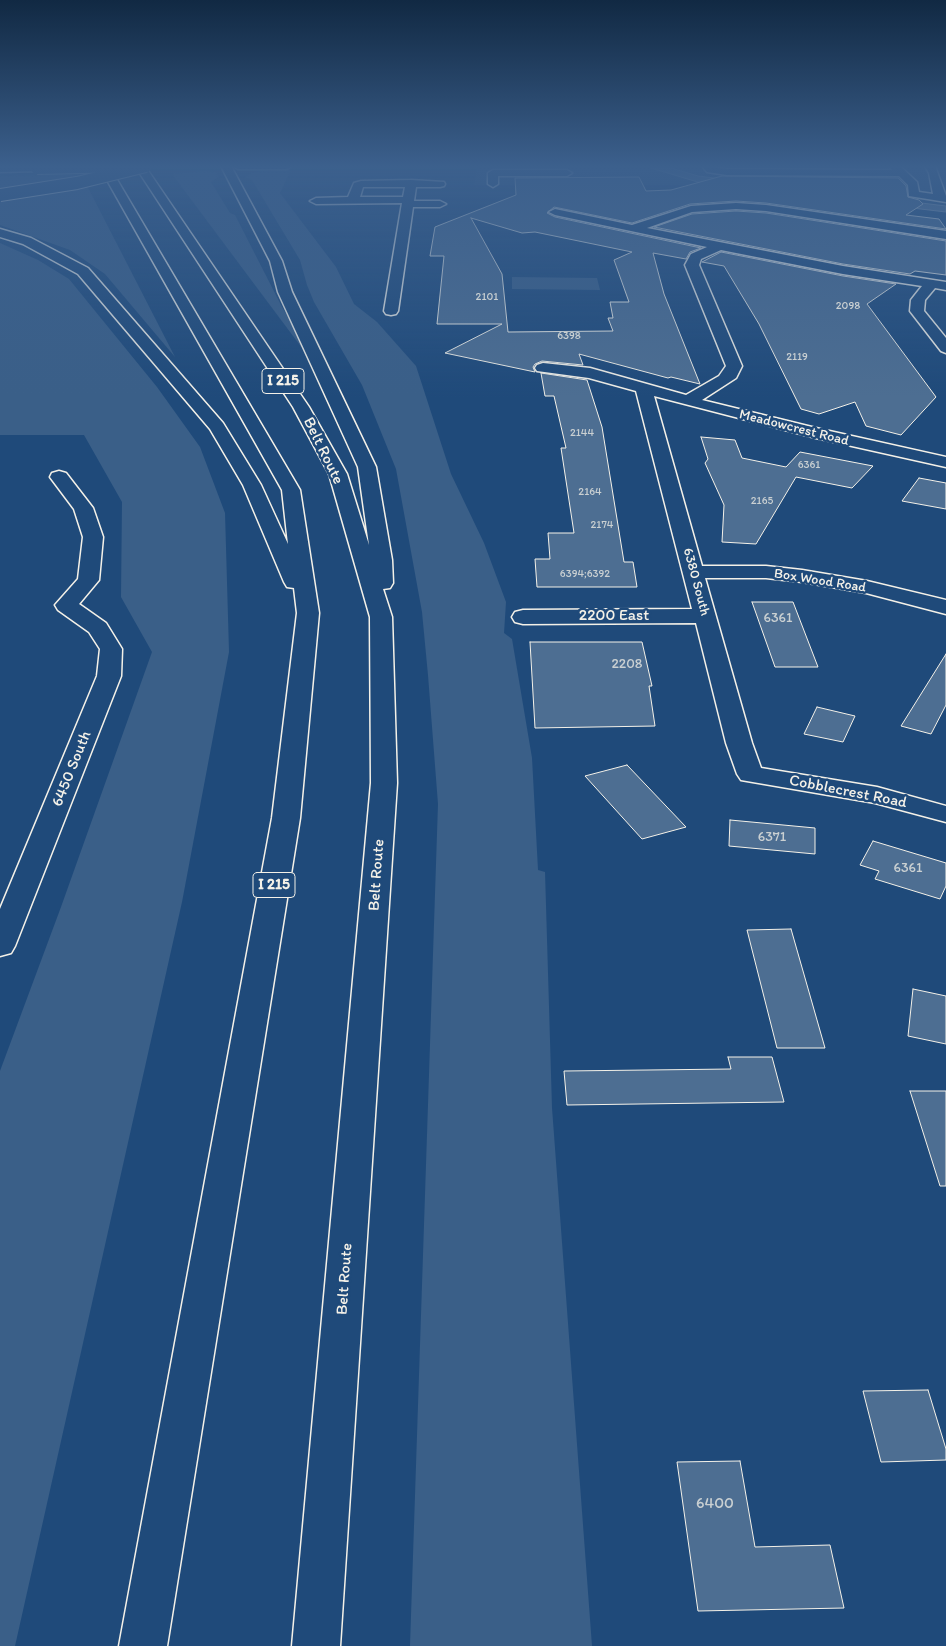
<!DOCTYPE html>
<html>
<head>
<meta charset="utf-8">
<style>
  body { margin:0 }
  canvas { display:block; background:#1f4a7a }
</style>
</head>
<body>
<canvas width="946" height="1646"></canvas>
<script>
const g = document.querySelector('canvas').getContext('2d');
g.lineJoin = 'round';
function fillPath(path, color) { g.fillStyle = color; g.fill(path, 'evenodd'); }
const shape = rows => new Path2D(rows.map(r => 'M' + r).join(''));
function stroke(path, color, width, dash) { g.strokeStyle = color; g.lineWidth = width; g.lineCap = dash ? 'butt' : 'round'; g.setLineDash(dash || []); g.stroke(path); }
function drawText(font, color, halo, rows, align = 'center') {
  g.font = font + ' Itim,sans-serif'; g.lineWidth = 5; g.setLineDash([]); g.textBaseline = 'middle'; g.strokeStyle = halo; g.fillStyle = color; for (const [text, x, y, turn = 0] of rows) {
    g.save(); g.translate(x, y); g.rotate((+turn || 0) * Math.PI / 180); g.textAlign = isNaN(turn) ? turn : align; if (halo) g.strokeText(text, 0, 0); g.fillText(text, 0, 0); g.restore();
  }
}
fillPath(shape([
  [477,168,946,168,946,212,737,185,474,185]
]), '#2d5581');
fillPath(shape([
  [276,170,291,170,280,193,336,267,354,304,377,322,416,366,451,474,484,543,506,602,504,633,512,639,532,758,538,870,545,872,552,1108,592,1646,410,1646,438,804,428,675,422,612,396,469,362,385,314,302,307,285,300,260,252,180,245,177,255,172],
  [205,171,215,172,219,177,211,182,230,213,235,215,282,307,308,351,305,352,172,174],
  [81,174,175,357,105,274,70,250,0,225,0,176],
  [0,243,38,260,69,279,157,387,200,447,225,513,229,652,182,902,15,1646,0,1646,0,1071,61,907,152,652,121,597,122,502,84,435,0,435],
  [512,277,597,278,600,290,512,289]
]), '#3a5f88');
const water = shape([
  [651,168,671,168,698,176,946,206,946,212,701,183,651,168]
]);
fillPath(water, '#627e9d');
stroke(water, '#9cacbb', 1);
const building = shape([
  [722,176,898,178,906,186,908,197,919,200,923,204,906,215,939,219,946,229,766,203,736,201,690,204,632,223,554,207,547,213,555,217,701,248,690,252,686,259,653,253,664,294,700,384,671,377,668,378,579,354,583,365,542,361,535,364,533,367,535,372,445,353,502,324,437,324,444,256,430,256,435,227,516,195,515,178,639,177,646,191,671,190,722,176],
  [471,218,522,233,535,232,632,252,614,260,629,302,610,302,613,318,608,318,613,331,508,332,502,274,471,218],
  [736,211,766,213,946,241,946,275,915,271,910,274,843,264,654,227,692,214,736,211],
  [721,252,843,276,896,284,867,304,936,397,901,435,866,426,855,402,819,414,801,409,759,324,724,266,702,262,721,252],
  [541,373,587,380,602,427,624,562,633,562,637,587,537,587,535,559,550,559,548,533,574,533,561,448,566,448,554,396,545,396,541,373],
  [701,437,735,440,742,458,786,467,800,452,873,466,852,488,796,477,756,544,722,542,724,505,705,463,708,459,701,437],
  [919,478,946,483,946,509,902,501,919,478],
  [752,602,793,602,818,667,775,667,752,602],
  [530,642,642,642,652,686,649,686,655,726,535,728,530,642],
  [946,654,946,705,931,734,901,726,946,654],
  [817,707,855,716,843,742,804,734,817,707],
  [627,765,686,827,642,839,585,776,627,765],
  [730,820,815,828,815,854,729,846,730,820],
  [873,841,946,863,946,886,940,899,875,879,879,871,860,865,873,841],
  [791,929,825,1048,777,1048,747,930,791,929],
  [913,989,946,996,946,1044,908,1036,913,989],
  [728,1057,772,1057,784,1102,567,1105,564,1071,731,1069,728,1057],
  [910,1091,946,1091,946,1186,940,1186,910,1091],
  [928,1390,946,1449,946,1460,881,1462,863,1391,928,1390],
  [740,1461,755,1547,830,1545,844,1608,698,1611,677,1462,740,1461]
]);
fillPath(building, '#4d6e92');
stroke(building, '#f4f1e8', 1);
const minor = shape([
  [702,166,727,169,892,170,889,166,900,166,917,182,919,192,933,194,929,173,925,166,935,166,946,196,946,202,909,196,908,185,899,176,727,175,707,172,702,166],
  [493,170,567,170,572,173,567,176,498,176,498,184,493,187,488,184,488,173,493,170],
  [411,180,444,182,445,184,444,186,440,187,416,187,414,201,440,201,446,204,440,207,413,207,398,311,396,314,391,315,386,314,384,311,402,203,316,204,310,201,316,198,348,197,354,183,361,181,411,180],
  [363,187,405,187,403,197,360,197,363,187],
  [736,203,766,205,946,231,946,239,766,211,736,209,692,212,647,228,843,266,946,282,946,290,935,288,925,300,924,311,946,338,946,353,941,351,910,311,911,300,922,286,843,274,721,250,701,259,699,265,742,366,736,378,702,400,816,428,946,457,946,467,816,438,654,396,702,566,766,566,802,570,867,581,946,600,946,614,866,593,802,582,766,578,705,578,752,743,761,768,877,787,946,806,946,822,875,803,741,780,737,774,726,743,696,623,523,624,515,622,512,617,515,612,523,610,692,609,636,391,589,378,537,371,535,368,537,365,543,363,590,368,686,395,719,376,726,366,685,265,691,254,707,247,555,215,549,212,555,209,632,225,691,206,736,203],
  [59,471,66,473,93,508,103,537,99,580,79,604,106,623,122,649,121,676,15,946,11,953,0,956,0,909,97,676,100,649,89,632,58,610,55,605,78,579,83,537,74,509,50,477,52,473,59,471]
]);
const major = shape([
  [0,166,41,166,42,168,37,171,0,172,0,166],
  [233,166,292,166,287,169,238,169,233,166]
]);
const highway = shape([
  [99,166,109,166,300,490,319,613,300,818,167,1646,119,1646,272,818,297,613,294,588,287,587,284,582,243,485,210,429,78,274,23,244,0,237,0,229,31,238,88,268,223,423,261,485,288,544,282,490,99,166],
  [135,166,145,166,309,407,347,474,369,545,358,467,278,292,270,261,221,166,231,166,282,261,292,292,376,467,392,560,393,583,390,588,383,589,392,617,397,783,340,1646,292,1646,371,783,370,617,329,474,293,407,135,166]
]);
stroke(minor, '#f4f1e8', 3);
stroke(major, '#f4f1e8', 3);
stroke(highway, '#f4f1e8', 3);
fillPath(minor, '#1f4a7a');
fillPath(major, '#1f4a7a');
fillPath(highway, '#1f4a7a');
const majorBridge = shape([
  [37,168,126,166]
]);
const highwayBridge = shape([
  [0,195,77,183,146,166]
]);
stroke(majorBridge, '#f4f1e8', 14, []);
stroke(highwayBridge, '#f4f1e8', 14, []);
stroke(majorBridge, '#1f4a7a', 12);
stroke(highwayBridge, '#1f4a7a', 12);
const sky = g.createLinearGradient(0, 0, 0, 397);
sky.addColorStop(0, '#112943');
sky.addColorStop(0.42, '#3c608d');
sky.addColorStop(1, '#3c608d00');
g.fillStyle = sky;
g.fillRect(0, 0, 946, 397);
drawText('11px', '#cad0d2', null, [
  ["2101",487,297],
  ["2098",848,306],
  ["6398",569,336],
  ["2119",797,357],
  ["2144",582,433],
  ["6361",809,465],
  ["2164",590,492],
  ["2165",762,501],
  ["2174",602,525],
  ["6394;6392",585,574]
]);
drawText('14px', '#f4f1e8', '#1f4a7a', [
  ["Meadowcrest Road",794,428,14],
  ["Box Wood Road",820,581,9],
  ["6380 South",696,582,75]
]);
drawText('14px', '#cad0d2', null, [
  ["6361",778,618],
  ["2208",627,664],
  ["6371",772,837],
  ["6361",908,868]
]);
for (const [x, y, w] of [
  [283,381,42],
  [274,885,42]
]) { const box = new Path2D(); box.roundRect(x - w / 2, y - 12.5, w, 25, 4); g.fillStyle = '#1f4a7a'; g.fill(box); stroke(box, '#f4f1e8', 1); }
drawText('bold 15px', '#f4f1e8', null, [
  ["I 215",283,381],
  ["I 215",274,885]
]);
drawText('16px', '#f4f1e8', '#1f4a7a', [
  ["Belt Route",323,451,64],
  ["2200 East",614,616],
  ["6450 South",72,769,-68],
  ["Cobblecrest Road",848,792,11],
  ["Belt Route",377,875,-86],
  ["Belt Route",345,1279,-86]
]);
drawText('16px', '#cad0d2', null, [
  ["6400",715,1504]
]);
</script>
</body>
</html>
